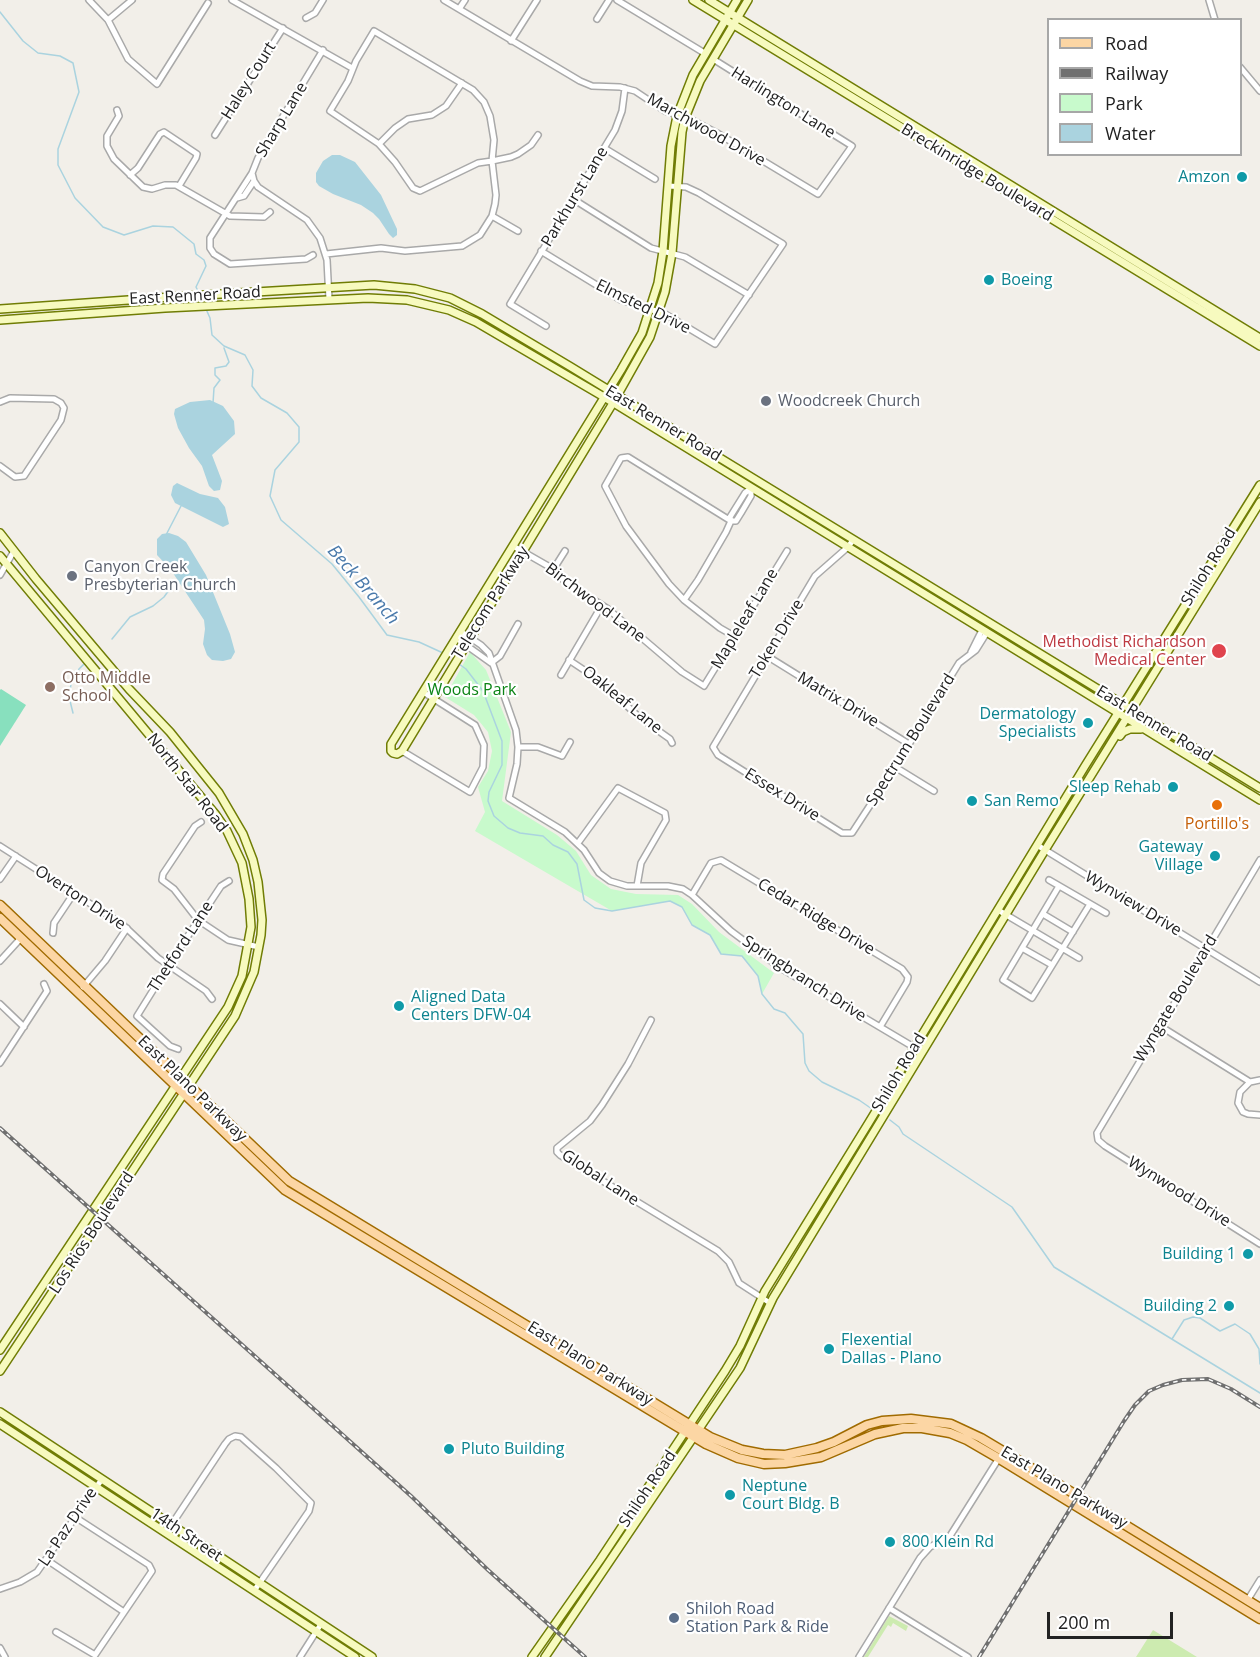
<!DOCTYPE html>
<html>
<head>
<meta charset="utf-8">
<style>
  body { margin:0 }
  #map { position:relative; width:1260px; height:1657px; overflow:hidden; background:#f2efe9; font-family:"Open Sans",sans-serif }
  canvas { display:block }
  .legend { position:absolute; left:1047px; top:18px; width:195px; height:138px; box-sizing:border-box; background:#fff; border:2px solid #a7a7a7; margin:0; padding:8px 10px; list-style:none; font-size:18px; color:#222 }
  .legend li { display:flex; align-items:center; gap:12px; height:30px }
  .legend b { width:30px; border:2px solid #a7a7a7 }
  .scale { position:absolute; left:1047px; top:1612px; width:126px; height:27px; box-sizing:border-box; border:3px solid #222; border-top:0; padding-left:8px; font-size:18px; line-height:21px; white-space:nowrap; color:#222; -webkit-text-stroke:4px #fff; paint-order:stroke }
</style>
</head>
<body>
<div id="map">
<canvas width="1260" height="1657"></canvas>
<ul class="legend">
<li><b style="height:8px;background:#fcd6a4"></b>Road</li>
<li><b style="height:8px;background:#707070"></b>Railway</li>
<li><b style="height:16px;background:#c8facc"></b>Park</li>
<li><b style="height:16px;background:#aad3df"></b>Water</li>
</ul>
<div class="scale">200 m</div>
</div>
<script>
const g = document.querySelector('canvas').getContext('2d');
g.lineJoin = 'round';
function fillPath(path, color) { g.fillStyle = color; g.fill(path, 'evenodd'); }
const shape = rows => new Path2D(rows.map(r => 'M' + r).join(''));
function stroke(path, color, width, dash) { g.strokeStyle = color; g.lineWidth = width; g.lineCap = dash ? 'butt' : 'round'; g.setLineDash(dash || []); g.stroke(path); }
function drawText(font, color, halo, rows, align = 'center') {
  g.font = font + ' "Open Sans",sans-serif'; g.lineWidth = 4.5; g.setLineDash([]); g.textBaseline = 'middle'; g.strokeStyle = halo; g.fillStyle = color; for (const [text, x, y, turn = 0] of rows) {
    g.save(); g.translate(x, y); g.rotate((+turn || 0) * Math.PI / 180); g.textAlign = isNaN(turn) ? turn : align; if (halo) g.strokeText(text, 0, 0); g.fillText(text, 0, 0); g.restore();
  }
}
fillPath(shape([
  [889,1616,908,1626,906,1631,893,1623,891,1627,888,1625,868,1657,864,1657],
  [1153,1630,1197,1657,1136,1657]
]), '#cdebb0');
fillPath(shape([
  [470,652,486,670,511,732,502,801,557,835,576,851,591,875,611,889,636,894,678,895,692,904,719,932,774,973,762,994,758,976,742,956,721,954,710,935,692,925,682,907,670,901,612,911,475,831,485,812,478,787,488,771,492,751,488,732,474,715,445,697]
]), '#c8facc');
fillPath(shape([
  [1,689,26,705,0,746,0,690]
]), '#88e0be');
fillPath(shape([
  [332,155,340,155,355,162,381,195,397,229,397,235,393,238,389,234,379,219,373,213,361,205,333,194,319,186,316,182,316,173,323,161],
  [210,400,223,406,234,421,235,434,212,455,222,481,220,490,214,491,209,486,202,466,189,448,178,428,174,414,175,409,190,402],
  [177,483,200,494,218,498,225,507,229,524,223,527,175,503,171,495,173,486],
  [169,533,178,536,186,542,206,575,230,634,235,652,231,659,223,661,212,660,207,655,203,644,205,629,204,620,171,570,157,555,157,539,162,534]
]), '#aad3df');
stroke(shape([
  [0,12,23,41,38,53,60,56,73,63,79,92,58,149,58,165,75,198,103,227,124,235,153,226,173,227,194,244,196,254,204,260,206,266,196,287,199,293],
  [206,309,210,318,212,335,224,346,245,355,253,370,252,386,261,398,287,413,299,427,299,442,275,470,270,496,281,520,332,564,359,597,387,635,419,642,443,653],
  [213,403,214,388,220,380,215,375,215,368,226,366,229,362,224,348],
  [166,535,181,506],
  [112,639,130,617,153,606,164,597,169,590,179,583],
  [459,664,466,669,483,691,502,741,502,765,489,792,488,801,494,816,508,828,520,833,543,836,553,845,568,852,577,864,584,900,595,908,612,911,670,901,682,907,692,925,710,935,721,954,742,956,758,976,762,994,774,1009,785,1013,803,1034,805,1063,809,1071,822,1082,859,1100,872,1109],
  [73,713,69,697,71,684,79,669,85,663],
  [890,1120,899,1127,903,1134,1012,1207,1054,1267,1260,1393],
  [1172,1339,1184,1320,1193,1317,1200,1318,1220,1331,1235,1324,1250,1334,1259,1349,1260,1364]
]), '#aad3df', 1.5);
const street = shape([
  [89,0,108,20,128,59,157,84,208,3],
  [232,0,352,68],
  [444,0,580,81,592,86,620,87,635,91,665,111,692,120,717,133,818,194,852,146,713,59],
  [617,0,706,54],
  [1209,0,1215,20],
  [459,9,465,0],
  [306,18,315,13,323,0],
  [597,19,609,0],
  [108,20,132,0],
  [511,41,537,0],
  [323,50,258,158,252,173,254,181,258,187,307,220,320,238,327,260,329,299],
  [1240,67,1260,91],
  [117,110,119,116,107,136,107,146,114,159,143,187,152,189,165,185,176,185,230,216,264,217,270,212],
  [215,135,283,28],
  [379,144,395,128,408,119,432,115,446,106,462,83],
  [604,148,655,179],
  [252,173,210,238,210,248,214,254,230,264,306,259,313,255],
  [130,175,138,168,160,134,164,132,197,154,196,158,179,186],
  [237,198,244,196,254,181],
  [573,199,651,248,685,257,749,295],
  [492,216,518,231],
  [541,251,621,300,665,314,715,344,783,244,699,193,686,187,668,186],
  [326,254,381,248,405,251,462,246,480,235,492,216,495,204,496,195,492,161,494,140,490,116,484,102,473,90,374,31,356,61,348,81,330,111,379,144,395,162,413,188,420,191,478,163,492,161,511,157,518,154,531,145,538,135],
  [546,326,510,304,615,130,622,111,625,88],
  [0,402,10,398,54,399,61,403,64,408,61,420,24,476,15,477,0,466],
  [731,521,628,457,621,458,605,486,626,526,669,584,684,600,720,628,734,636],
  [731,521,736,521,741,513,751,496,751,488],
  [853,540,848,547,815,576,713,747,718,755,842,833,852,833,895,767,959,663,976,650,986,634,985,631],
  [513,546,548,566,567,583,608,609,682,672,704,686,787,551],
  [553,570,565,551],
  [0,575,14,551],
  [684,600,698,580,726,532,731,521,730,517,745,493,751,488],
  [460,631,481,645,489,653,516,730,518,747,517,764,509,798,565,832,584,850,599,873,610,881,627,886,668,886,683,889,692,895,731,931,779,967,922,1052],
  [456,638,491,663],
  [971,652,981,632,985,631],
  [767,656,909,744],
  [569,660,599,680,639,717,670,739,672,743],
  [491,663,500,656,518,624],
  [561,675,602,605],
  [518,747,538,747,562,756,570,742],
  [402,751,470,792,483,767,484,745,475,725,423,692],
  [895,767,934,791],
  [201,822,195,826,163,874,162,880,174,889,198,920,228,940,259,947],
  [578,843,618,788,665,813,666,820,641,863,637,886],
  [1037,845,1260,982],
  [0,846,122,924,158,958,206,991,212,999],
  [1260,860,1097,1133,1098,1140,1105,1146,1260,1244],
  [0,879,16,856],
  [1049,880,1106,913],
  [1059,886,1003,980,1032,998,1090,904],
  [692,895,711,863,721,860,902,969,908,977,907,982,880,1027],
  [998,910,1079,958],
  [1043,914,1073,932],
  [53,933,54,923,74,893],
  [1022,948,1052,965],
  [0,961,21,938],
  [83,987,105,961,127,928],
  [0,1004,24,1027],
  [651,1020,628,1064,602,1105,590,1121,557,1148,557,1152,560,1155,718,1251,729,1262,739,1283,770,1303],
  [1160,1026,1250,1082,1260,1080],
  [178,1049,170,1046,137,1016,168,966,221,886,229,881],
  [0,1063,47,991,44,984],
  [1250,1082,1240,1092,1238,1103,1243,1112,1248,1114,1260,1115],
  [166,1533,225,1444,229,1439,235,1436,241,1437,276,1468,311,1503,309,1511,254,1591],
  [47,1560,124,1612],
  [0,1589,20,1582,37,1572,102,1479],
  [1247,1601,1260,1580],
  [889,1608,968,1657],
  [56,1632,95,1655,152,1571,149,1565,75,1517],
  [0,1648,5,1657],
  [300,1657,321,1624],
  [859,1657,920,1558,930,1547,950,1536,999,1458]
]);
const secondary = shape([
  [693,0,1260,346],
  [709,0,1260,338],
  [737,0,693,75,677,116,671,146,663,251,658,283,642,333,621,370,391,744,391,751,393,753,397,754,402,751,613,403,650,337,665,292,672,253,682,132,685,118,700,81,748,0],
  [0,309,171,297,374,285,415,289,450,298,482,314,571,367,1260,788],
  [0,320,165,308,368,298,407,300,449,310,476,322,604,397,1260,800],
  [0,533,36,579,129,689,170,732,219,793,243,834,253,860,258,882,262,920,261,935,254,972,235,1016,0,1371],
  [0,556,216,815,227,831,242,863,249,899,251,927,242,976,228,1007,0,1350],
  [1120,736,1123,732,1130,729,1141,729],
  [0,1412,372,1657],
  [0,1424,355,1657],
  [532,1657,600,1560,725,1371,740,1346,765,1291,868,1124,1085,766,1260,485],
  [545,1657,740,1368,773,1298,1045,850,1260,502]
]);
const primary = shape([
  [0,905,289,1181,710,1437,742,1450,763,1454,785,1455,817,1448,834,1442,867,1425,882,1421,911,1419,951,1424,981,1438,1088,1502,1260,1608],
  [0,918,285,1190,706,1444,738,1458,764,1464,785,1463,821,1457,875,1434,903,1428,922,1428,950,1433,967,1440,998,1458,1260,1619]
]);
stroke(street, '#a9a9a9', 8);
stroke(secondary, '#707d05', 10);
stroke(primary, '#a06b00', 11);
stroke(street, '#fff', 5);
stroke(secondary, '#f7fabf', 7);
stroke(primary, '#fcd6a4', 8);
const rail = shape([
  [0,1128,411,1496,488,1570,585,1657],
  [979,1657,1124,1421,1135,1405,1149,1391,1163,1385,1182,1380,1208,1379,1231,1389,1260,1407]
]);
stroke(rail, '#707070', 4);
stroke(rail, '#fff', 1.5, [4.5]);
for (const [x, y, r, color] of [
  [1242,177,6,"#0f9aa8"],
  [989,280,6,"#0f9aa8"],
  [766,401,6,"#6b7280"],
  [72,576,6,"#6b7280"],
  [1219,651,8,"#e0444e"],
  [50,687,6,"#8d6e63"],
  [1088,723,6,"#0f9aa8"],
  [1173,787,6,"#0f9aa8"],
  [972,801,6,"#0f9aa8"],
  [1217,805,6,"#e8710a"],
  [1215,856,6,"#0f9aa8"],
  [399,1006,6,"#0f9aa8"],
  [1248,1254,6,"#0f9aa8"],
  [1229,1306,6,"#0f9aa8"],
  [829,1349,6,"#0f9aa8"],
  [449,1449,6,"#0f9aa8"],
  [730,1495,6,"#0f9aa8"],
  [890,1542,6,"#0f9aa8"],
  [674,1618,6,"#5c6f8a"]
]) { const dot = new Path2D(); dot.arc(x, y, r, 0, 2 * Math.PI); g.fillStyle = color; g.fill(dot); stroke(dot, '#fff', 2); }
drawText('16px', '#222', '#fff', [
  ["Haley Court",249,81,-58],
  ["Harlington Lane",783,103,32],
  ["Sharp Lane",282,120,-59],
  ["Marchwood Drive",706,130,29],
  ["Breckinridge Boulevard",977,173,31],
  ["Parkhurst Lane",575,197,-59],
  ["East Renner Road",195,296,-3],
  ["Elmsted Drive",643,307,26],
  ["East Renner Road",663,424,31],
  ["Shiloh Road",1209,567,-58],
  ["Telecom Parkway",491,603,-58],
  ["Birchwood Lane",595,603,37],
  ["Mapleleaf Lane",745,619,-59],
  ["Token Drive",777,639,-59],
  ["Oakleaf Lane",622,700,39],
  ["Matrix Drive",838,700,31],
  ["East Renner Road",1154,724,31],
  ["Spectrum Boulevard",911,740,-58],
  ["North Star Road",187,783,52],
  ["Essex Drive",782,795,32],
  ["Overton Drive",80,898,33],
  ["Wynview Drive",1133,904,31],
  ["Cedar Ridge Drive",816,917,31],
  ["Thetford Lane",181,947,-57],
  ["Springbranch Drive",804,979,33],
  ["Wyngate Boulevard",1176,999,-59],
  ["Shiloh Road",899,1073,-59],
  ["East Plano Parkway",192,1089,44],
  ["Global Lane",600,1178,33],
  ["Wynwood Drive",1179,1192,32],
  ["Los Rios Boulevard",92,1233,-57],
  ["East Plano Parkway",590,1364,32],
  ["East Plano Parkway",1064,1488,31],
  ["Shiloh Road",648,1489,-56],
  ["La Paz Drive",68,1527,-56],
  ["14th Street",186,1535,34]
]);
drawText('16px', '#0d838f', '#fff', [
  ["Amzon",1230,177,"right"],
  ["Boeing",1001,280],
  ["Dermatology",1076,714,"right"],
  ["Specialists",1076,732,"right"],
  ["Sleep Rehab",1161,787,"right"],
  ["San Remo",984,801],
  ["Gateway",1203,847,"right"],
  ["Village",1203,865,"right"],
  ["Aligned Data",411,997],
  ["Centers DFW-04",411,1015],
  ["Building 1",1236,1254,"right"],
  ["Building 2",1217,1306,"right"],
  ["Flexential",841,1340],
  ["Dallas - Plano",841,1358],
  ["Pluto Building",461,1449],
  ["Neptune",742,1486],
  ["Court Bldg. B",742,1504],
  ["800 Klein Rd",902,1542]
], 'left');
drawText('16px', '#5b616d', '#fff', [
  ["Woodcreek Church",778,401],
  ["Canyon Creek",84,567],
  ["Presbyterian Church",84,585]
], 'left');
drawText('16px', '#be3a42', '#fff', [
  ["Methodist Richardson",1206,642],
  ["Medical Center",1206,660]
], 'right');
drawText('16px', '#785e54', '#fff', [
  ["Otto Middle",62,678],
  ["School",62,696]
], 'left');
drawText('16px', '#0c8416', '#fff', [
  ["Woods Park",472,690]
]);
drawText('16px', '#c56008', '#fff', [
  ["Portillo's",1217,824]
]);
drawText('16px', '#4e5e75', '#fff', [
  ["Shiloh Road",686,1609],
  ["Station Park & Ride",686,1627]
], 'left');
drawText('italic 18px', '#4a7aab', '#fff', [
  ["Beck Branch",363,585,49]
]);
</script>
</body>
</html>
